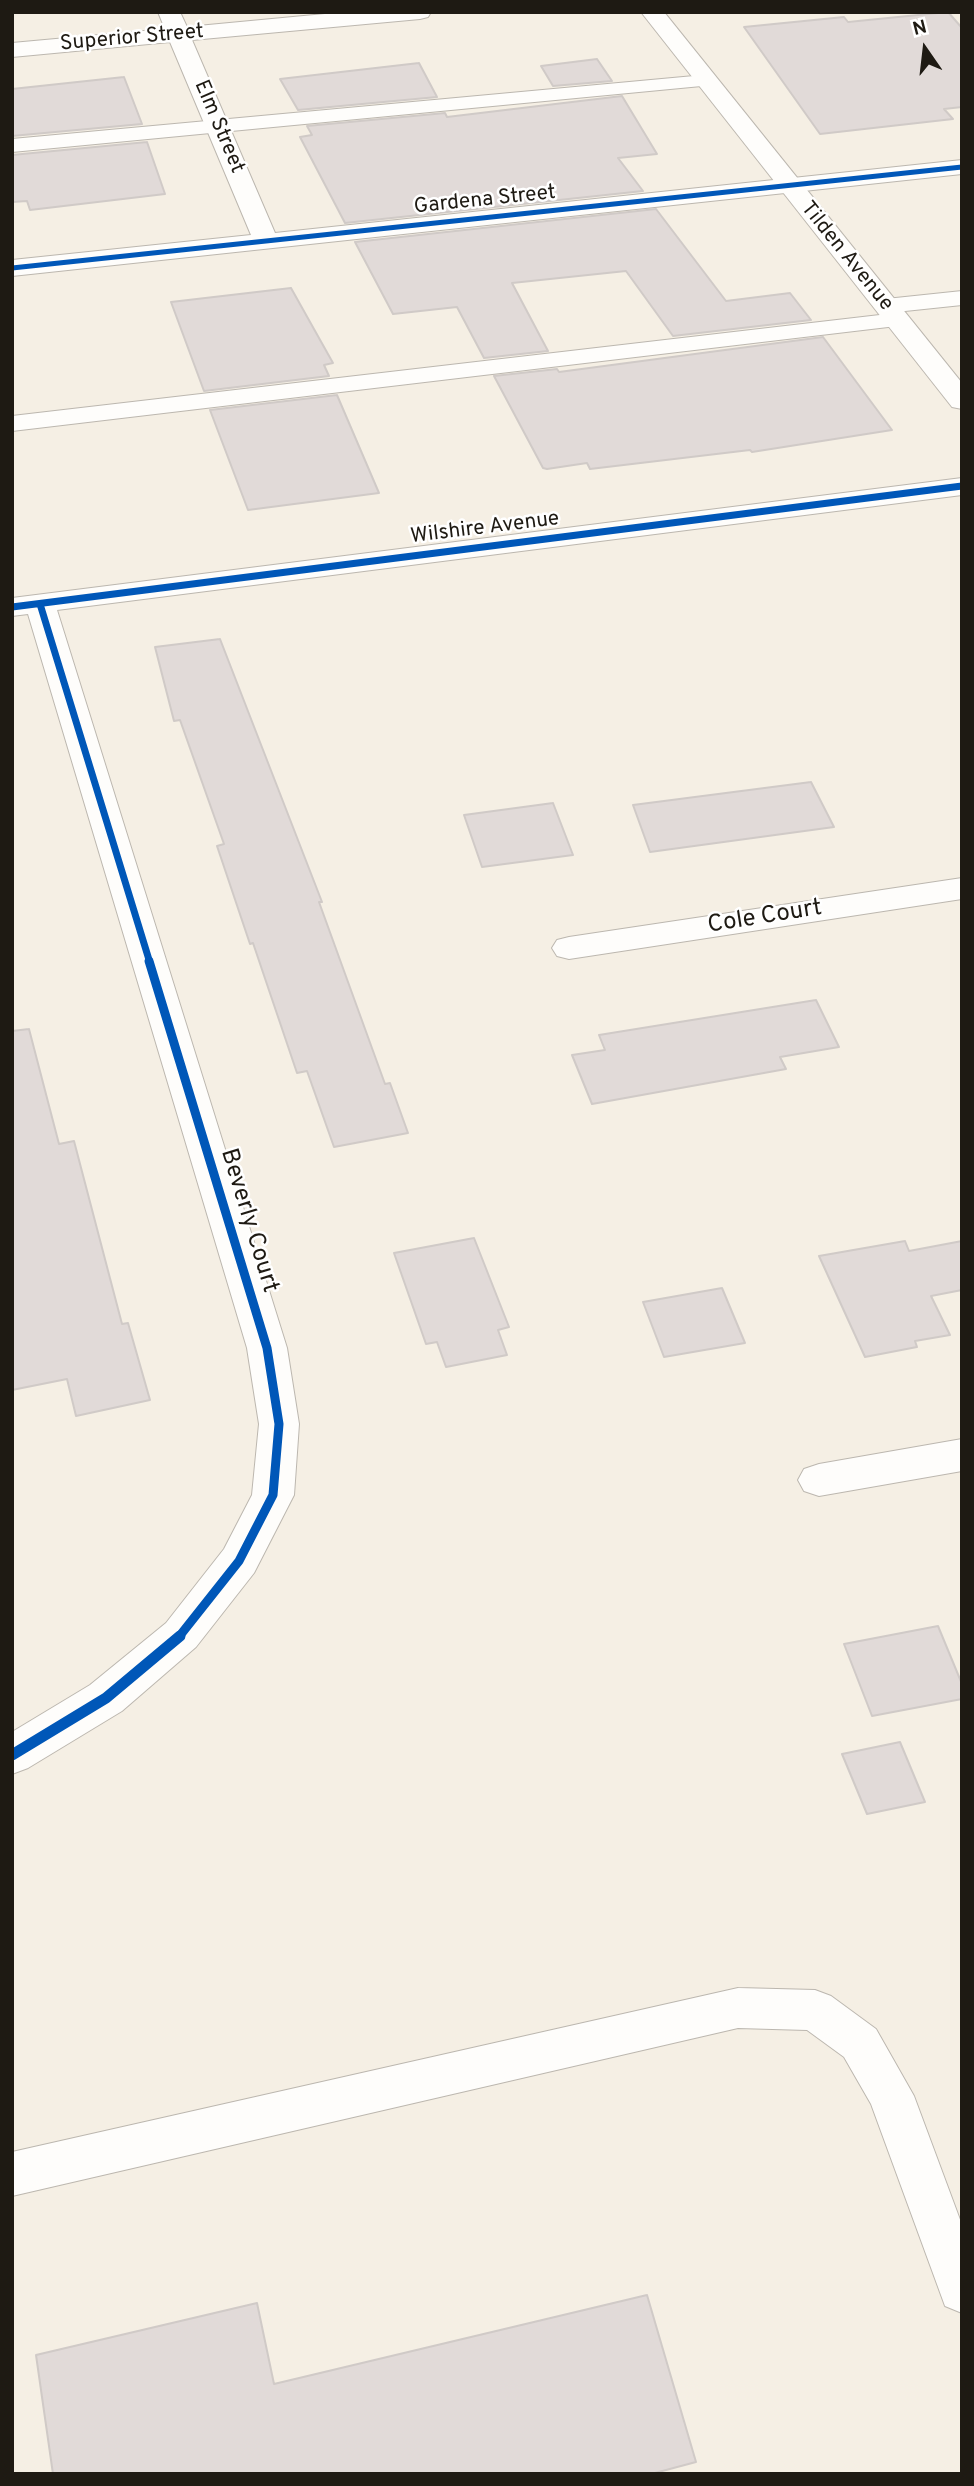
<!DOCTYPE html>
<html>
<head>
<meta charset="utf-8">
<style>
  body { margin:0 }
  #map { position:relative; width:974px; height:2486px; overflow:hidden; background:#f5efe4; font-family:Overpass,sans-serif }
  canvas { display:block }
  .frame { position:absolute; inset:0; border:14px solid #1e1a13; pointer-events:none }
  .north { position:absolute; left:890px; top:14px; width:70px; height:70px; -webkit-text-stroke:5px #fff; paint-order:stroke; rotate:346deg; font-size:19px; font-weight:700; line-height:28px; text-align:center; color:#1e1a13 }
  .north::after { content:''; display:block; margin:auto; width:24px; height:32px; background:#1e1a13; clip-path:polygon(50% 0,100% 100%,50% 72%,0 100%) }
</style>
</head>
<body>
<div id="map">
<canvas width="974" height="2486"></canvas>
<div class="frame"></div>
<div class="north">N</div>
</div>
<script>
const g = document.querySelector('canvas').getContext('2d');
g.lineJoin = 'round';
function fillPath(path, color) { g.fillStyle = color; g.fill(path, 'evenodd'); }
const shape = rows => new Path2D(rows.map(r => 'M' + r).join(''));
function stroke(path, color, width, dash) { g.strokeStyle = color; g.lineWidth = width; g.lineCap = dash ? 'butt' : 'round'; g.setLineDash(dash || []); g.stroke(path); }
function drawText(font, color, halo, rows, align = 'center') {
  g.font = font + ' Overpass,sans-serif'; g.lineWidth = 5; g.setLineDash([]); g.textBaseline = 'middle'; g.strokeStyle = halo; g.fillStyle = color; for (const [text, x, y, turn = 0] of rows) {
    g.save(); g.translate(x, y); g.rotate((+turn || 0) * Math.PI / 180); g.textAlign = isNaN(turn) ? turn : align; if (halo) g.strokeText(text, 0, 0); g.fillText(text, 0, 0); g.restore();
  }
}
const building = shape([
  [948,12,962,28,962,107,944,109,953,119,820,134,744,27,844,17,848,22,948,12],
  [597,59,612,81,553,86,541,66,597,59],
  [419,63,437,97,298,110,280,79,419,63],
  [124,77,142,124,12,136,12,89,124,77],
  [622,96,657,154,618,158,643,191,345,223,300,137,312,135,307,126,445,113,447,117,622,96],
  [147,142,165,194,30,210,27,201,12,202,12,155,147,142],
  [656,209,726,301,790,293,811,320,673,336,626,271,512,283,548,351,484,358,457,307,393,314,355,242,656,209],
  [291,288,333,363,324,365,329,376,204,391,171,302,291,288],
  [823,337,892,430,752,452,750,450,590,469,587,463,547,469,543,468,494,376,557,369,559,372,823,337],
  [337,395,379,493,248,510,210,410,337,395],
  [220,639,322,902,319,902,385,1084,390,1083,408,1133,334,1147,307,1071,297,1073,253,943,250,944,217,846,224,844,180,720,174,721,155,647,220,639],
  [811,782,834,827,650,852,633,805,811,782],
  [553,803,573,855,482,867,464,815,553,803],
  [816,1000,839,1047,780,1057,786,1069,592,1104,572,1055,605,1050,599,1035,816,1000],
  [29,1029,59,1144,74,1141,122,1324,128,1323,150,1400,76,1416,67,1379,12,1390,12,1031,29,1029],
  [474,1238,509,1327,498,1330,507,1355,446,1367,437,1342,426,1344,394,1253,474,1238],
  [905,1241,909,1251,962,1241,962,1290,931,1296,950,1335,915,1341,917,1347,865,1357,819,1256,905,1241],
  [722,1288,745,1343,664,1357,643,1302,722,1288],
  [938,1626,962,1684,962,1699,872,1716,844,1644,938,1626],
  [900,1742,925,1802,867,1814,842,1754,900,1742],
  [647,2295,696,2462,651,2474,53,2474,36,2355,257,2303,274,2384,647,2295]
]);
fillPath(building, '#e1dad8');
stroke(building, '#d0cac7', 2);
const service = shape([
  [705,75,712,77,715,81,712,85,12,152,12,139,705,75],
  [962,291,962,305,886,313,878,311,874,306,878,301,886,299,962,291],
  [897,313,905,315,909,320,905,325,12,431,12,416,897,313],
  [738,1988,815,1990,831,1996,876,2029,914,2096,962,2225,962,2313,945,2306,871,2104,844,2057,807,2030,738,2028,12,2196,12,2152,738,1988]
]);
const minor = shape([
  [158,12,180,12,187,27,346,12,431,12,428,17,420,19,192,40,275,233,962,160,962,174,12,276,12,260,251,235,170,42,12,57,12,43,165,29,158,12],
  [962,478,962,495,57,610,287,1348,299,1424,294,1495,254,1573,196,1647,122,1711,28,1768,12,1774,12,1732,90,1685,166,1623,224,1549,252,1495,259,1424,247,1348,28,614,12,616,12,598,962,478],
  [962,878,962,899,569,959,557,956,552,948,557,940,569,937,962,878],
  [962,1439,962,1471,819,1496,804,1491,798,1480,804,1469,819,1464,962,1439]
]);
const tertiary = shape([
  [641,12,664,12,962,383,962,409,952,407,641,12]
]);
stroke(service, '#bcb7af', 2);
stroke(minor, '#bcb7af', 2);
stroke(tertiary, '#bcb7af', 2);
fillPath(service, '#fefdfb');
fillPath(minor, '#fefdfb');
fillPath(tertiary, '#fefdfb');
stroke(shape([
  [12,268,962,167]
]), '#0057b8', 5);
stroke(shape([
  [40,604,150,963],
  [12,607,962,486]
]), '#0057b8', 7);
stroke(shape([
  [149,961,267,1348,279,1424,273,1495,239,1561,178,1638]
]), '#0057b8', 9);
stroke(shape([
  [12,1755,106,1698,180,1636]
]), '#0057b8', 11);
drawText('21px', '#1e1a13', '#fff', [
  ["Superior Street",132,39,-5],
  ["Elm Street",218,127,67],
  ["Gardena Street",485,201,-6],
  ["Tilden Avenue",846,257,51],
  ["Wilshire Avenue",485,529,-7]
]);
drawText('24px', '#1e1a13', '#fff', [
  ["Cole Court",765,918,-9],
  ["Beverly Court",248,1221,73]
]);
</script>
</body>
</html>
